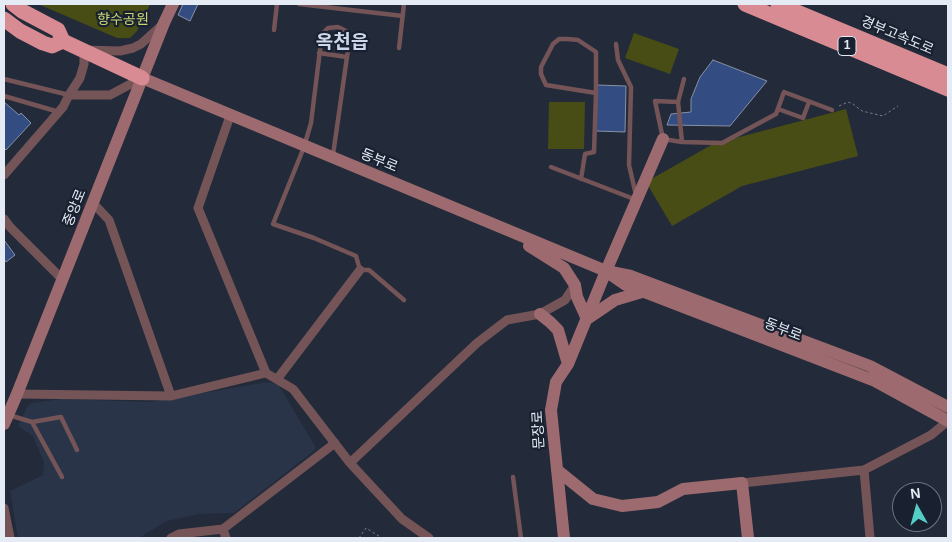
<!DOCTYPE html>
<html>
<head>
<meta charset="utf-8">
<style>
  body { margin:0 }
  #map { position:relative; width:952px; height:542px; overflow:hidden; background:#232b3a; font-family:Arial,sans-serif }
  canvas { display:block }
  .frame { position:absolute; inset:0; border:5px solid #e5ebf5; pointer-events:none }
  .north { position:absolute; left:892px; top:482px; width:50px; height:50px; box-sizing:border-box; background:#192130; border:1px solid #6b727f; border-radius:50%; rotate:353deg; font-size:14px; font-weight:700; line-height:20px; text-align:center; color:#e5ebf5 }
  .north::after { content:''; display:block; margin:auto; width:18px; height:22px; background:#54cdc7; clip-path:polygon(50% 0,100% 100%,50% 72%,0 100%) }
</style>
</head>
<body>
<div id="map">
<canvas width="952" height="542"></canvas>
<div class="frame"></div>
<div class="north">N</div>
</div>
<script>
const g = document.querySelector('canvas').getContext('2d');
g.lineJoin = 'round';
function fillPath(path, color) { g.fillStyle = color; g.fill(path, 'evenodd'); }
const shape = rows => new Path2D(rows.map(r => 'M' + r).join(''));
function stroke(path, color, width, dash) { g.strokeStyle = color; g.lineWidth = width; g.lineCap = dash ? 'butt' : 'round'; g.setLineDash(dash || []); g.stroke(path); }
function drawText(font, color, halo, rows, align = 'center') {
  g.font = font + ' Arial,"Noto Sans KR",sans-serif'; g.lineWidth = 4.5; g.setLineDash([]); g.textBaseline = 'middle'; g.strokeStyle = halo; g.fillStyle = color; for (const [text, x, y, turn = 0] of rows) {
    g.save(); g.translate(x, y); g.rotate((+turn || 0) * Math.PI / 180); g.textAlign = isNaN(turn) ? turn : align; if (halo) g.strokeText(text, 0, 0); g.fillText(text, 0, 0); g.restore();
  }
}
fillPath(shape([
  [267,382,278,384,315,446,315,450,234,513,199,514,167,521,139,538,18,538,10,491,43,475,44,462,33,436,18,426,27,407,31,403,62,399,151,402]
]), '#293448');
fillPath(shape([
  [38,4,150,4,137,31,130,38,117,38],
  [634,33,679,49,670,74,625,58],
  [549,102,585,102,584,149,548,149],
  [846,109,858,156,742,186,672,226,646,182,713,144]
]), '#474d14');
const building = shape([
  [183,4,198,4,190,21,178,15,183,4],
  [713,60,767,81,730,126,667,125,671,114,691,112,691,99,700,77,713,60],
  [597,85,626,86,625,132,596,131,597,85],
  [4,102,19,115,21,113,31,123,6,150,4,148,4,102],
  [4,240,15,255,6,262,4,259,4,240]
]);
fillPath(building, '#334d82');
stroke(building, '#8791a4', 1);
stroke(shape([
  [839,106,848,102,853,104,862,111,883,116,898,106],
  [359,538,366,528,382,538]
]), '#79808d', 1, [2.5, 2.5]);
stroke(shape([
  [299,4,403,16],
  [274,30,277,4],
  [349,42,346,31,338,27,328,28,322,34,311,123,304,147,273,224,314,238,356,256,360,270,369,270,404,300],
  [616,44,618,60,631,87,629,165,636,195],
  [399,48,404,4],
  [319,53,347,57],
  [4,79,69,95],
  [684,79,678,102,655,101,663,139,682,142,722,143,776,114,784,92,832,110],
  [4,96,59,112],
  [678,102,682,142],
  [778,109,803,118,809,102],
  [333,155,349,43],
  [551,167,634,199],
  [581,179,585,154,594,152,596,93,546,85,541,74,541,67,553,44,559,39,568,39,578,40,596,52,596,93],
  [9,415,32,422,62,477],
  [32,422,61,417,77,450],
  [513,477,521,538]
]), '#745457', 4.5);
stroke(shape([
  [349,43,349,42],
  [69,95,80,78,84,64,84,50,120,51,133,48,141,44,162,25],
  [230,116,198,208,266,373],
  [4,175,63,107,69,95,110,95,142,78],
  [93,203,109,220,171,396],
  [4,219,10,227,63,280],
  [278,378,360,270],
  [17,394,171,396,266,373,293,389,350,463,402,519,429,538],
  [350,463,477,343,507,320,540,314,565,300,575,285],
  [864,470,870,538],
  [742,483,864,470,931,435,948,421],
  [4,508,10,538],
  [171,538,179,534,223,529],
  [226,538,223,529,335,443]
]), '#745457', 9);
stroke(shape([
  [142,78,606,271,631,276,870,366,948,407],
  [529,246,564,268,575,285,577,297,587,319],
  [610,274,626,285,875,381,948,421],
  [540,314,550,322,558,330,568,364],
  [587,319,615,300,642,292],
  [4,424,17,394,164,23,173,4],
  [557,470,593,499,622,506,658,502,683,489,742,483,748,538],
  [564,538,551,410,556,382,568,364,606,271,663,139]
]), '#9d6b6f', 12);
stroke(shape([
  [13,4,22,11,58,30,63,41,142,78],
  [745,4,948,89],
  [778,4,948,75],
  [4,19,20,31,43,43,52,46,63,41]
]), '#d88b92', 15);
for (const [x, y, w] of [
  [847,46,18]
]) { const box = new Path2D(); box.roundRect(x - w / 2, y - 9.5, w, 19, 4); g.fillStyle = '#192130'; g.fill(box); stroke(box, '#e5ebf5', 1); }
drawText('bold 12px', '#e5ebf5', null, [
  ["1",847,46]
]);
drawText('14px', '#c9d572', '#192130', [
  ["향수공원",123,20]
]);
drawText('14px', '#e5ebf5', '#192130', [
  ["경부고속도로",897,36,23],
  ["동부로",379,161,22],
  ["중앙로",75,208,-68],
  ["동부로",783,330,21],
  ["문장로",539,430,-93]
]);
drawText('bold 19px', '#cdd8ec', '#192130', [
  ["옥천읍",342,43]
]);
</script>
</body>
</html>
